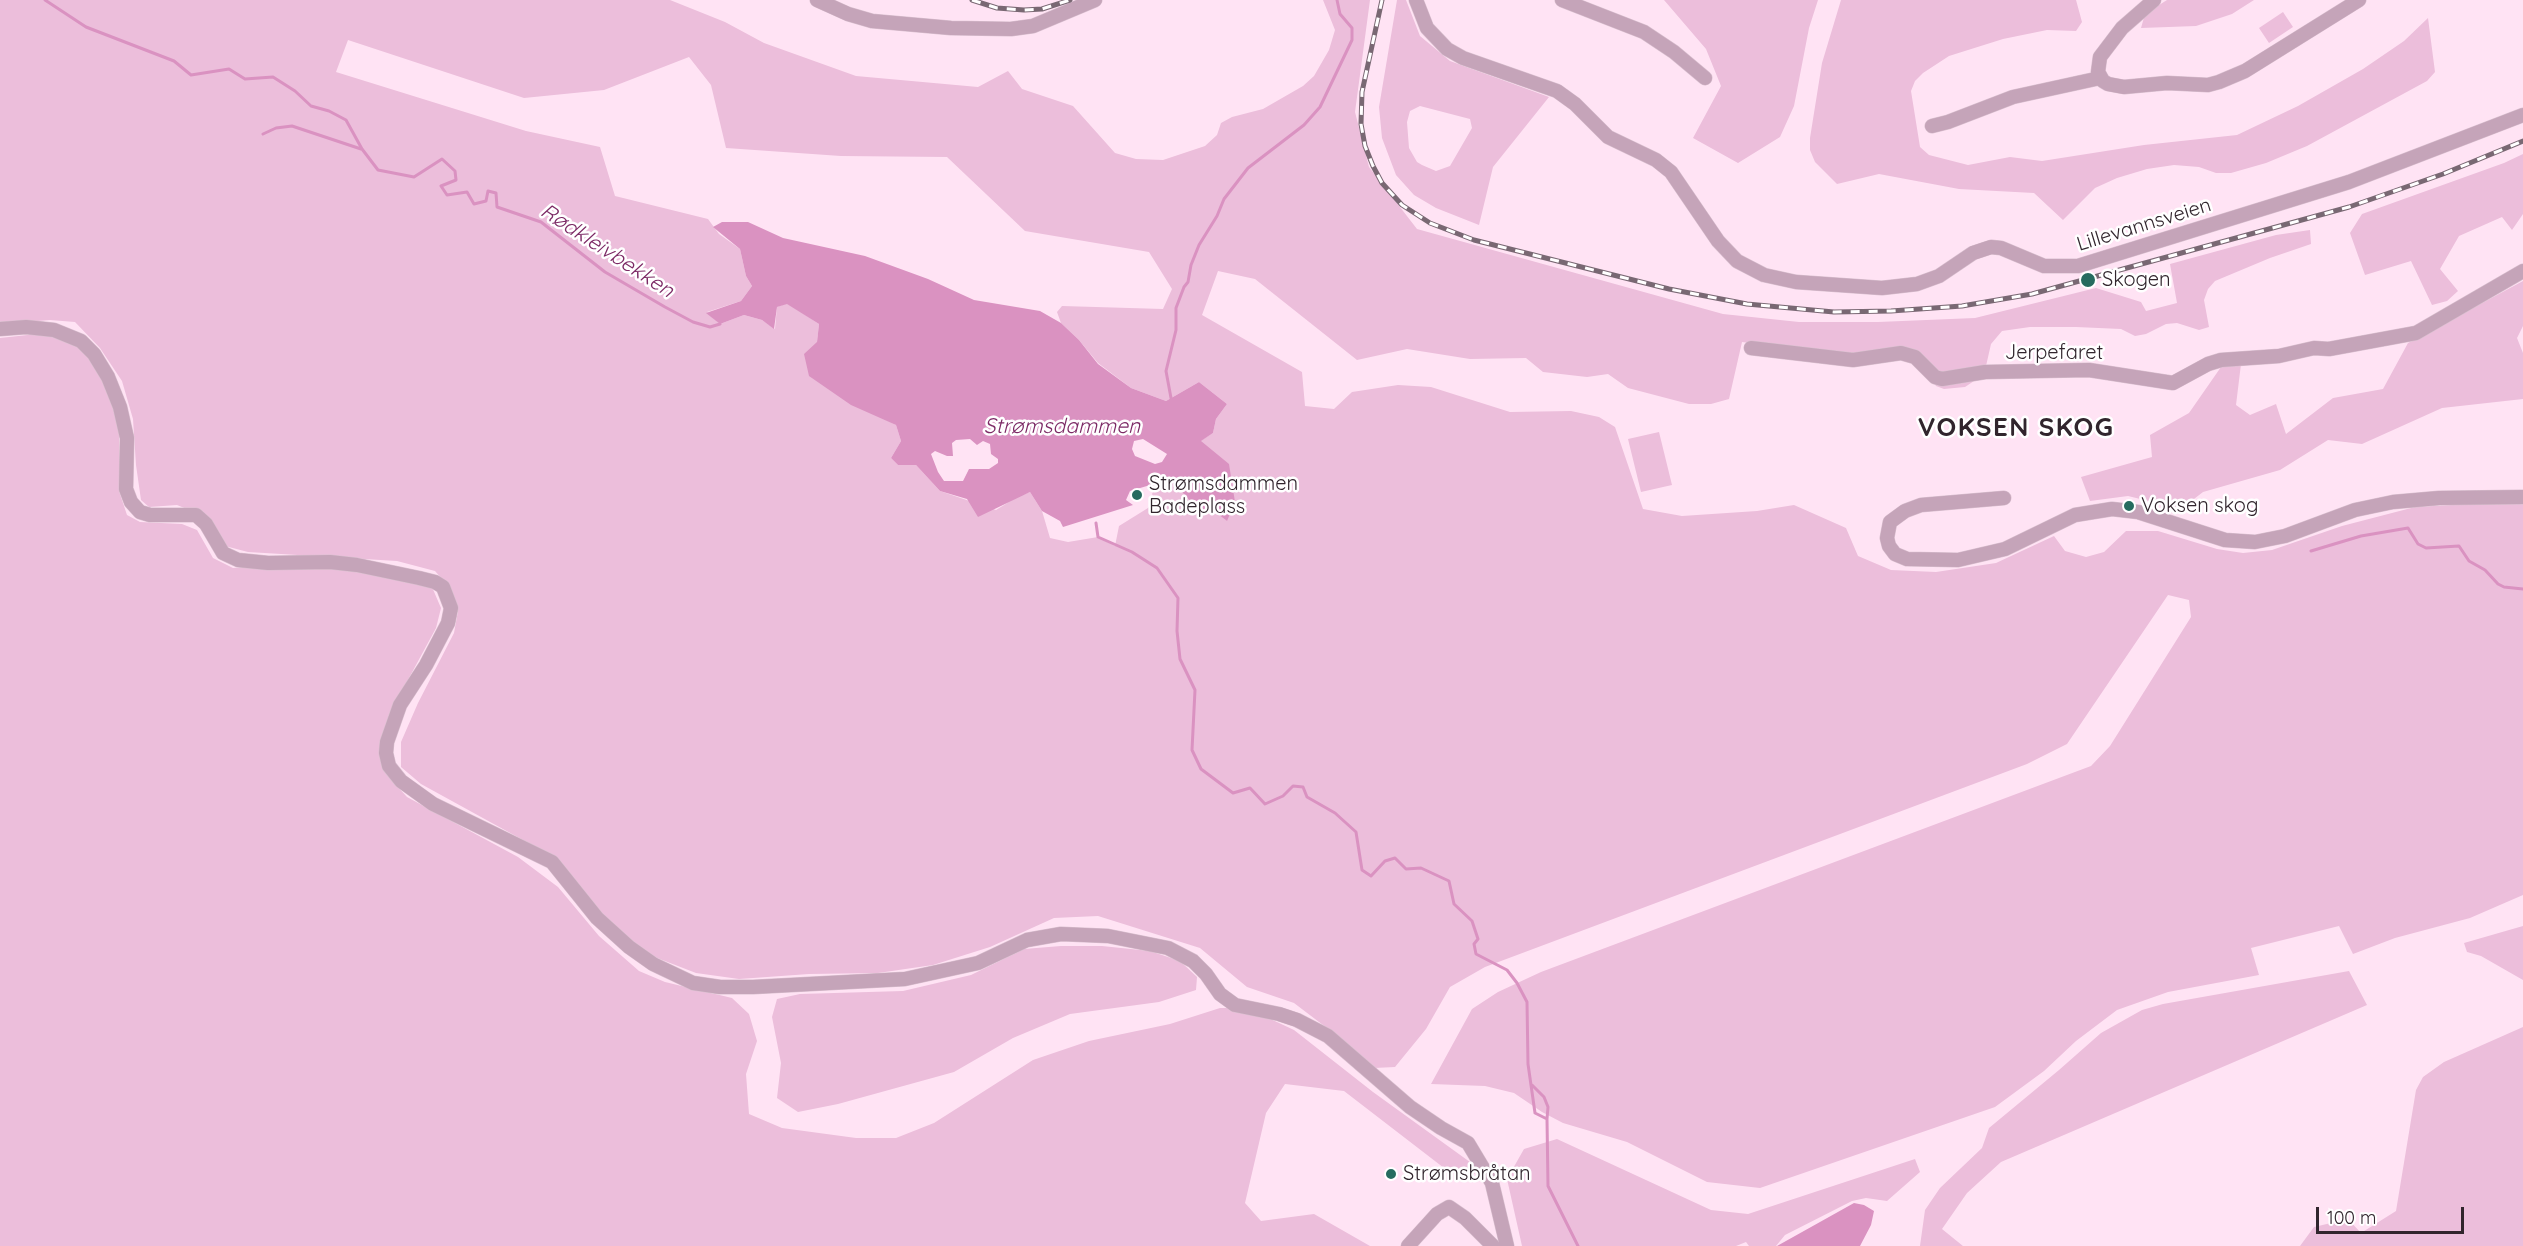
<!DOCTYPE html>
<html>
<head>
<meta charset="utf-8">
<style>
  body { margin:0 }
  #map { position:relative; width:2523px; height:1246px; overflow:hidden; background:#ffe3f4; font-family:Quicksand,sans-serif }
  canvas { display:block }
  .scale { position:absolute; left:2316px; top:1207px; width:148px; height:27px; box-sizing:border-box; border:3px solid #31252d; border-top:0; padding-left:8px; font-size:18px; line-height:21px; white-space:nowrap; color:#31252d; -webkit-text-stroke:4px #fff; paint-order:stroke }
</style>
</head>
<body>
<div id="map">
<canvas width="2523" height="1246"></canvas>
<div class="scale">100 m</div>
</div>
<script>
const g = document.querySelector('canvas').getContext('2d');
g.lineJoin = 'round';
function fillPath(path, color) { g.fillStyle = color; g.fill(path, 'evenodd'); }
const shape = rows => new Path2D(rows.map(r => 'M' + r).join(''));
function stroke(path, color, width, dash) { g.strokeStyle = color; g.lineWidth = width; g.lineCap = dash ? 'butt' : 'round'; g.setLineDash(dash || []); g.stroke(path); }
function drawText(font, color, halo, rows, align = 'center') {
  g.font = font + ' Quicksand,sans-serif'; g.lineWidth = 5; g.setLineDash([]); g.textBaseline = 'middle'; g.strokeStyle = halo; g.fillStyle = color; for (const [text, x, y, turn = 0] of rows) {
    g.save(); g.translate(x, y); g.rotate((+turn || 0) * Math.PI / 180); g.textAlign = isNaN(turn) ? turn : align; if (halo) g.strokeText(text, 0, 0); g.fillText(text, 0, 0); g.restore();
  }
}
fillPath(shape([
  [0,0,670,0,725,22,764,43,856,76,978,87,1008,71,1022,89,1073,106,1115,153,1136,159,1163,160,1205,146,1217,135,1221,123,1232,117,1263,109,1303,86,1314,76,1329,50,1335,30,1323,0,1370,0,1355,112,1369,167,1417,229,1723,314,1799,322,1878,322,1975,318,2096,288,2141,302,2146,311,2177,303,2170,264,2276,235,2310,230,2311,244,2270,258,2215,281,2208,289,2204,300,2209,327,2199,330,2177,323,2166,324,2146,334,2135,336,2121,329,2076,327,2030,327,2002,331,1991,344,1986,366,1980,377,1965,387,1944,389,1936,386,1917,355,1855,357,1742,342,1729,399,1711,404,1689,404,1628,388,1608,374,1587,377,1543,372,1526,358,1470,359,1407,349,1357,360,1255,279,1218,271,1202,315,1302,372,1305,406,1334,409,1352,392,1398,385,1431,387,1510,412,1571,411,1599,417,1615,427,1643,509,1682,516,1757,511,1794,505,1846,528,1858,556,1891,570,1936,572,1996,563,2054,536,2065,551,2086,557,2104,552,2126,531,2158,531,2217,549,2243,553,2272,550,2342,526,2415,507,2523,501,2523,895,2470,918,2395,938,2353,954,2339,926,2251,948,2259,975,2168,992,2117,1010,2076,1041,2044,1071,1995,1107,1760,1188,1707,1182,1627,1142,1563,1123,1542,1112,1514,1093,1485,1086,1431,1084,1472,1009,1498,992,1541,972,2091,766,2110,746,2191,617,2189,600,2168,595,2067,744,2027,764,1485,967,1450,987,1426,1029,1395,1067,1374,1068,1344,1041,1294,1003,1247,987,1200,948,1098,916,1054,918,990,947,933,965,878,973,809,974,739,979,696,973,652,956,607,925,552,856,421,784,401,767,401,742,418,703,454,633,458,611,450,588,435,571,397,561,248,552,225,546,209,518,177,505,149,507,141,500,136,465,133,419,122,381,100,348,75,322,50,320,0,324],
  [348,40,524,98,604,90,689,57,711,85,726,148,841,156,947,157,1025,231,1149,252,1172,289,1163,309,1062,306,1057,312,1061,323,1079,340,1098,363,1131,388,1166,401,1199,382,1227,404,1216,419,1213,433,1200,441,1227,521,1210,508,1199,511,1173,482,1157,483,1152,494,1155,500,1148,508,1119,526,1115,546,1098,537,1068,542,1050,538,1042,511,1030,492,1017,497,996,510,940,491,916,465,898,465,891,458,901,441,896,425,879,416,817,342,819,324,787,303,777,307,775,329,762,320,744,315,720,324,707,312,741,301,752,286,746,276,740,249,719,234,708,219,615,196,600,147,526,131,336,72],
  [1397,0,1406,0,1420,36,1450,61,1549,97,1493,167,1479,225,1436,208,1414,195,1396,175,1382,138,1379,107],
  [1420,106,1470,119,1472,128,1450,166,1436,171,1422,165,1417,162,1409,148,1407,122,1410,111],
  [1664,0,1818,0,1809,28,1794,106,1780,137,1738,163,1693,138,1721,86,1706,49],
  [1841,0,2076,0,2082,22,2076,31,2047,30,2003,39,1949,56,1923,73,1915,81,1911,91,1920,147,1929,155,1968,165,2010,157,2042,161,2144,145,2237,135,2298,106,2363,69,2404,41,2428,18,2435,72,2427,81,2307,146,2266,163,2231,173,2216,173,2199,167,2174,165,2147,169,2117,178,2095,188,2063,220,2034,193,1959,189,1879,174,1837,184,1815,162,1810,150,1810,138,1822,63],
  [2167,0,2254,0,2232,14,2196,26,2141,28,2145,14],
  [2283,12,2293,27,2269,43,2259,28],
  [2523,154,2523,214,2512,230,2502,217,2459,236,2440,269,2458,291,2447,301,2432,305,2411,261,2365,275,2350,233,2362,214,2504,163],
  [2523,281,2523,326,2517,338,2523,353,2523,399,2442,408,2362,444,2328,440,2280,470,2203,492,2181,509,2128,496,2090,501,2081,477,2152,457,2150,435,2189,413,2221,367,2241,364,2236,405,2250,415,2276,404,2286,434,2333,398,2383,389,2408,343],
  [46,333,79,347,100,370,112,396,119,429,119,491,127,515,140,522,182,524,197,530,213,558,233,568,315,563,432,587,441,608,436,628,389,715,381,756,387,775,407,797,518,857,558,887,599,936,639,971,665,982,732,998,749,1014,757,1041,746,1074,749,1114,782,1128,856,1138,896,1138,934,1123,1033,1060,1089,1041,1170,1024,1220,1008,1247,1008,1294,1030,1373,1092,1481,1170,1466,1178,1444,1168,1344,1091,1285,1084,1266,1113,1245,1203,1261,1221,1314,1214,1370,1246,0,1246,0,338],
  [1659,432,1672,485,1641,492,1628,439],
  [2523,926,2523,980,2481,956,2467,952,2464,943],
  [1061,946,1102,946,1150,951,1180,961,1197,977,1196,990,1159,1002,1070,1014,1013,1038,954,1072,838,1104,798,1112,777,1098,781,1063,772,1017,777,999,800,994,903,991,971,975,1024,949],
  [2349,971,2367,1005,2001,1162,1967,1193,1942,1229,1963,1246,1920,1246,1925,1210,1940,1188,1982,1148,1989,1128,2059,1070,2101,1033,2142,1010,2163,1004],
  [2523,1027,2523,1246,2300,1246,2314,1227,2348,1219,2361,1233,2396,1211,2416,1090,2423,1077,2444,1062],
  [1557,1139,1711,1210,1748,1214,1915,1159,1920,1172,1887,1201,1866,1198,1852,1201,1785,1235,1776,1246,1749,1246,1746,1242,1736,1246,1522,1246,1507,1179,1524,1149]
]), '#ecbedb');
fillPath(shape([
  [722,222,748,222,783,238,865,256,928,279,974,300,1040,311,1061,323,1079,340,1098,364,1131,388,1166,401,1199,382,1227,404,1216,419,1213,433,1201,441,1229,464,1235,502,1227,521,1211,509,1199,511,1173,482,1157,483,1130,491,1126,500,1133,505,1063,527,1060,521,1042,511,1030,492,978,517,967,499,940,491,916,465,898,465,891,458,901,441,896,425,851,405,809,376,804,354,817,342,819,324,787,304,777,307,774,329,762,320,744,315,720,324,706,313,741,301,752,286,746,276,740,249,713,227],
  [970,439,977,445,983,441,990,444,991,454,998,459,998,463,989,469,969,469,963,481,944,481,938,472,931,454,935,451,947,456,953,456,952,443,956,440],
  [1143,439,1167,454,1162,462,1155,464,1135,456,1132,449,1134,441],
  [1854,1203,1864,1205,1874,1211,1871,1225,1860,1246,1777,1246]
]), '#da92c1');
stroke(shape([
  [45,0,86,27,174,61,191,75,229,69,245,79,273,77,295,91,311,106,329,111,346,120,362,149,378,170,414,177,442,159,455,171,456,180,441,186,447,195,467,192,474,204,486,201,488,191,496,193,497,207,541,222,605,272,665,307,693,322,710,327,720,324],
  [263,134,276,128,292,126,361,149],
  [1171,398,1166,371,1176,330,1176,308,1184,287,1188,282,1191,265,1199,245,1217,216,1224,199,1248,168,1304,125,1320,107,1352,40,1352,28,1340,14,1337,0],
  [1096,523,1098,537,1132,552,1157,568,1178,598,1177,631,1180,659,1195,690,1192,750,1201,769,1233,793,1250,788,1265,804,1283,796,1293,786,1303,787,1307,797,1335,813,1356,832,1362,870,1371,876,1385,861,1395,858,1406,869,1421,868,1449,881,1454,904,1472,921,1478,939,1474,944,1476,954,1507,970,1517,983,1527,1002,1528,1064,1535,1113,1547,1119,1548,1186,1578,1246],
  [2311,551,2361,536,2408,528,2418,544,2426,548,2459,546,2469,561,2485,570,2498,584,2504,587,2523,589],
  [1532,1085,1544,1097,1548,1107,1547,1119]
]), '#da92c1', 3);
const minor = shape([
  [817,0,848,14,872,21,951,28,1011,29,1033,26,1095,0],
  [1416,0,1427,28,1447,49,1463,58,1557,91,1575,104,1608,137,1656,160,1671,172,1718,241,1737,261,1764,275,1796,282,1882,288,1917,284,1939,276,1973,253,1991,247,2001,248,2044,266,2078,266,2349,182,2523,115],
  [1562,0,1644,32,1674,52,1705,78],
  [2154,0,2122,28,2100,57,2098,72,2103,81,2108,84,2124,87,2167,83,2208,85,2219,82,2245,71,2359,0],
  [1932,126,1948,122,2013,97,2100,78],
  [0,329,26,327,54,330,81,341,94,354,108,377,120,407,127,438,126,489,131,502,140,512,150,515,196,515,206,524,223,553,238,560,268,563,330,562,357,565,419,578,435,582,443,587,451,608,448,623,426,665,400,705,387,742,386,753,389,766,401,781,433,804,552,862,597,918,629,947,653,964,693,983,720,987,753,987,905,979,978,963,1027,940,1061,934,1108,936,1168,948,1193,961,1206,974,1220,994,1235,1005,1279,1014,1297,1020,1328,1036,1410,1107,1441,1128,1468,1143,1492,1183,1507,1246],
  [1751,348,1853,360,1901,353,1915,357,1935,377,1942,379,1985,372,2089,370,2173,383,2208,364,2221,360,2279,356,2314,348,2329,349,2416,333,2523,271],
  [2004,498,1921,505,1905,511,1890,522,1887,538,1889,546,1895,554,1907,559,1958,560,2005,549,2075,515,2112,509,2138,512,2225,540,2255,542,2285,536,2355,510,2393,502,2439,498,2523,497],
  [1408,1246,1437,1214,1449,1207,1465,1218,1493,1246]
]);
stroke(minor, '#dac1d0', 15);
stroke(minor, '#c5a4b9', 14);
const rail = shape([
  [972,0,997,8,1024,10,1042,9,1070,0],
  [1382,0,1362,92,1361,124,1365,146,1373,166,1382,183,1402,205,1430,223,1474,240,1669,289,1747,304,1834,312,1891,311,1962,306,2032,294,2349,207,2443,174,2523,141]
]);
stroke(rail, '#796873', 5);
stroke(rail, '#fff', 3, [9]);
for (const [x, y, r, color] of [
  [2088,280,8,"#266b5f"],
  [1137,495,6,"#266b5f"],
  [2129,506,6,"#266b5f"],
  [1391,1174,6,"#266b5f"]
]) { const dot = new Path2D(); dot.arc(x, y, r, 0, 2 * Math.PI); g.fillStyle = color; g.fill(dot); stroke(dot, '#fff', 2); }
drawText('20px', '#31252d', '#fff', [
  ["Lillevannsveien",2144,225,-17],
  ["Jerpefaret",2054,353]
]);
drawText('20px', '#31252d', '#fff', [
  ["Skogen",2102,280],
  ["Strømsdammen",1149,484],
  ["Badeplass",1149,507],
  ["Voksen skog",2141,506],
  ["Strømsbråtan",1403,1174]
], 'left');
drawText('italic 21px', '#7c2965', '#fff', [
  ["Rødkleivbekken",607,251,33],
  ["Strømsdammen",1062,427]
]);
g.letterSpacing = '1.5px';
drawText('bold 26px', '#31252d', '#fff', [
  ["VOKSEN SKOG",2016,428]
]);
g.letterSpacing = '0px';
</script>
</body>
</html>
